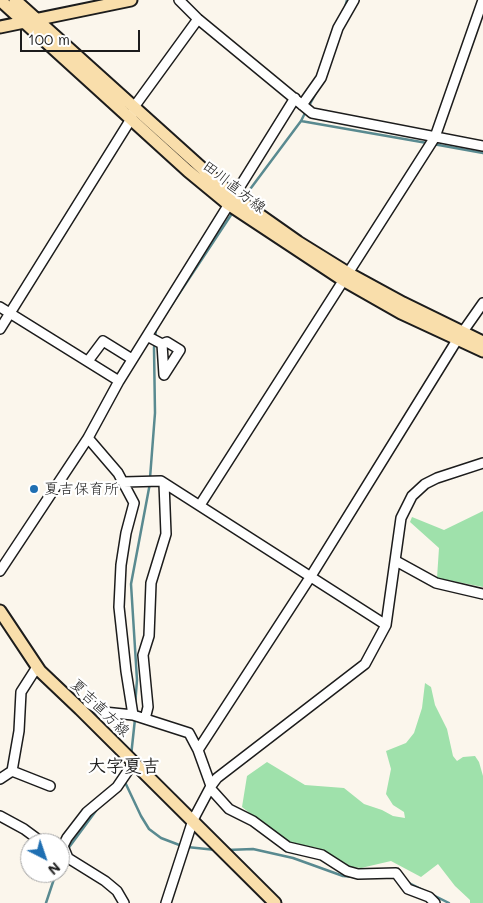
<!DOCTYPE html>
<html>
<head>
<meta charset="utf-8">
<style>
  body { margin:0 }
  #map { position:relative; width:483px; height:903px; overflow:hidden; background:#fbf6ec; font-family:Mali,sans-serif }
  canvas { display:block }
  .north { position:absolute; left:20px; top:833px; width:50px; height:50px; box-sizing:border-box; background:#fff; border:1px solid #a4a4a4; border-radius:50%; rotate:139deg; font-size:14px; font-weight:700; line-height:20px; text-align:center; color:#1c1c1c }
  .north::after { content:''; display:block; margin:auto; width:18px; height:22px; background:#1f6fb2; clip-path:polygon(50% 0,100% 100%,50% 72%,0 100%) }
  .scale { position:absolute; left:20px; top:30px; width:120px; height:22px; box-sizing:border-box; border:2px solid #1c1c1c; border-top:0; padding-left:6px; font-size:15px; line-height:18px; white-space:nowrap; color:#1c1c1c; -webkit-text-stroke:4px #fff; paint-order:stroke }
</style>
</head>
<body>
<div id="map">
<canvas width="483" height="903"></canvas>
<div class="north">N</div>
<div class="scale">100 m</div>
</div>
<script>
const g = document.querySelector('canvas').getContext('2d');
g.lineJoin = 'round';
function fillPath(path, color) { g.fillStyle = color; g.fill(path, 'evenodd'); }
const shape = rows => new Path2D(rows.map(r => 'M' + r).join(''));
function stroke(path, color, width, dash) { g.strokeStyle = color; g.lineWidth = width; g.lineCap = dash ? 'butt' : 'round'; g.setLineDash(dash || []); g.stroke(path); }
function drawText(font, color, halo, rows, align = 'center') {
  g.font = font + ' Mali,"Klee One",sans-serif'; g.lineWidth = 4.5; g.setLineDash([]); g.textBaseline = 'middle'; g.strokeStyle = halo; g.fillStyle = color; for (const [text, x, y, turn = 0] of rows) {
    g.save(); g.translate(x, y); g.rotate((+turn || 0) * Math.PI / 180); g.textAlign = isNaN(turn) ? turn : align; if (halo) g.strokeText(text, 0, 0); g.fillText(text, 0, 0); g.restore();
  }
}
fillPath(shape([
  [483,511,483,587,437,578,439,548,410,522,412,517,444,530],
  [425,683,431,687,435,705,447,729,453,756,457,761,463,757,475,756,479,762,483,776,483,903,470,903,470,900,455,886,438,864,421,877,391,861,361,868,345,866,318,848,289,844,242,807,247,776,267,762,305,785,344,788,364,804,382,810,393,816,405,818,404,812,393,805,386,794,391,769,386,751,406,743,414,733,422,708]
]), '#9fe1ab');
stroke(shape([
  [344,11,347,0],
  [309,106,318,89],
  [301,121,427,143],
  [433,144,483,153],
  [242,200,301,121,306,111],
  [159,324,233,212],
  [150,478,155,413,154,348,156,329],
  [135,706,137,680,131,584,150,483],
  [131,756,135,719],
  [124,780,141,816,149,829,161,838,182,846],
  [187,847,216,850],
  [67,850,98,808],
  [227,850,253,849,293,858,343,876,355,877],
  [60,863,64,855],
  [407,882,449,903],
  [46,903,56,873]
]), '#598a90', 2.5);
const minor = shape([
  [179,0,198,19,312,113,483,146],
  [302,105,321,78,338,28,354,0],
  [0,307,119,381],
  [0,329,131,119,134,107,198,19],
  [147,336,162,344,167,342,180,350,164,375,162,344],
  [88,361,103,341,132,359],
  [88,438,118,473,134,503,126,533,121,565,119,607,126,671,133,715],
  [124,482,161,481,386,625],
  [200,505,435,137,483,0],
  [396,561,436,583,483,594],
  [0,571,88,438,119,381,295,98],
  [88,703,104,712,133,715,189,733,198,750,211,786],
  [145,719,148,707,143,655,149,636,151,583,166,534,164,483],
  [198,750,311,576,457,340,483,303],
  [12,771,50,786],
  [0,779,12,771,19,731,21,692,37,667],
  [210,788,229,809,253,821,288,847,322,855,347,871,358,874,396,873,408,889,429,897,435,903],
  [0,816,24,829,43,843],
  [124,903,117,891,105,881,68,858,63,846,67,838,87,812,117,787,134,762],
  [166,903,193,820,211,786,217,778,365,664,386,625,401,518,412,496,425,484,437,478,483,463]
]);
const major = shape([
  [0,0,188,171,228,204,343,280,401,313,483,351],
  [15,0,234,197,298,242,348,273,403,303,483,342],
  [0,27,131,0],
  [0,611,40,671,80,709,275,903]
]);
stroke(minor, '#1c1c1c', 12);
stroke(major, '#1c1c1c', 15);
stroke(minor, '#fff', 9);
stroke(major, '#f9deab', 11);
for (const [x, y, r, color] of [
  [34,489,5,"#1f6fb2"]
]) { const dot = new Path2D(); dot.arc(x, y, r, 0, 2 * Math.PI); g.fillStyle = color; g.fill(dot); stroke(dot, '#fff', 2); }
drawText('15px', '#1c1c1c', '#fff', [
  ["田川直方線",234,187,38],
  ["夏吉直方線",100,708,44]
]);
drawText('15px', '#1c1c1c', '#fff', [
  ["夏吉保育所",44,489]
], 'left');
drawText('bold 18px', '#1c1c1c', '#fff', [
  ["大字夏吉",124,766]
]);
</script>
</body>
</html>
